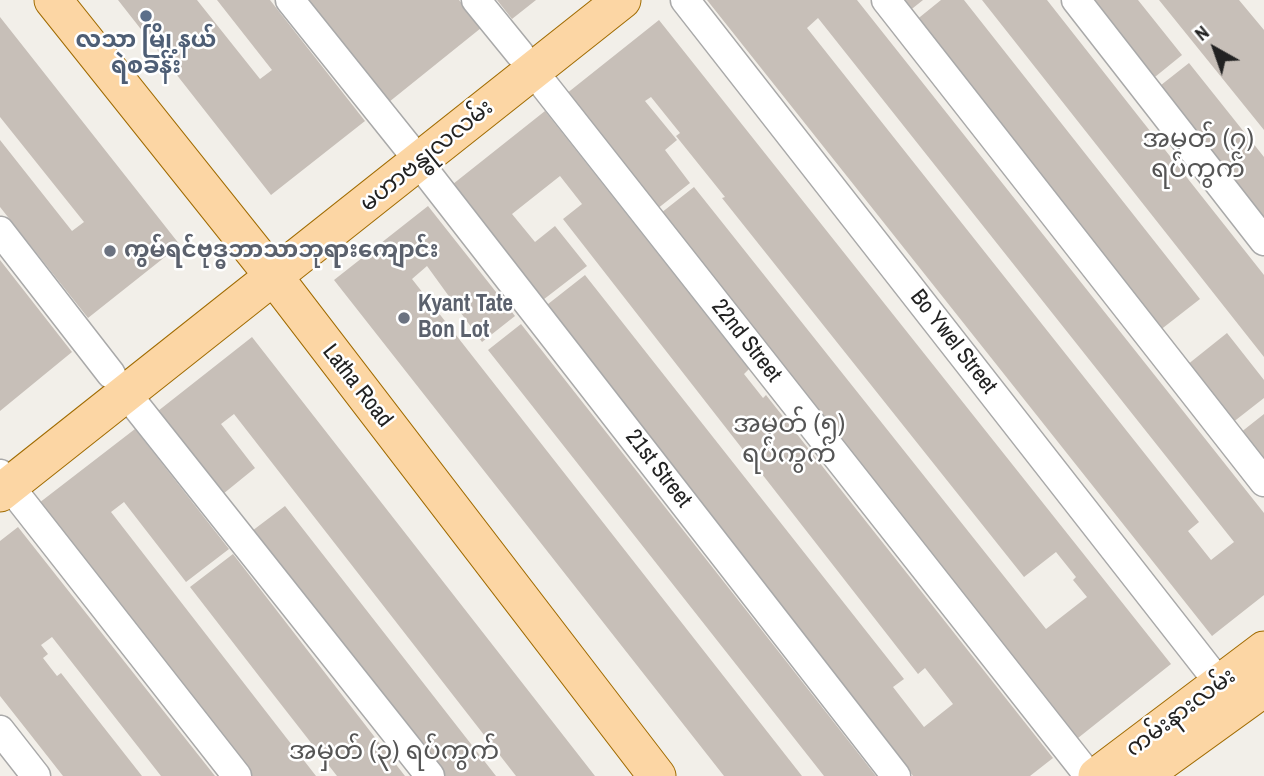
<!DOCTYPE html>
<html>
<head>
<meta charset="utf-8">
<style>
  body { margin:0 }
  #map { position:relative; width:1264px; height:776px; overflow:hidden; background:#f2efe9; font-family:"Archivo Narrow",sans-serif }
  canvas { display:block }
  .north { position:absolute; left:1180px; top:14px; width:70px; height:70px; -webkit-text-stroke:5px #fff; paint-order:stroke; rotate:320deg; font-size:19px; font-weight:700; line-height:28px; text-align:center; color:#222 }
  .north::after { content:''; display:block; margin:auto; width:24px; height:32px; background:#222; clip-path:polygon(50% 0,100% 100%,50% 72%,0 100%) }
</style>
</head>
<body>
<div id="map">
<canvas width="1264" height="776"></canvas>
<div class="north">N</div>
</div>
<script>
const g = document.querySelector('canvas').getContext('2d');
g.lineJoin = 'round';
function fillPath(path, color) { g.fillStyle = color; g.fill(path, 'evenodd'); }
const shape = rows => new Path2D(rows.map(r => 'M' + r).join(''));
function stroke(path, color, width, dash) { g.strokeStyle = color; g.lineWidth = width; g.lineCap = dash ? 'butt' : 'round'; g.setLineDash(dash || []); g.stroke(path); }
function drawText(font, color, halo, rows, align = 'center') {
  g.font = font + ' "Archivo Narrow","Noto Sans Myanmar",sans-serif'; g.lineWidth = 5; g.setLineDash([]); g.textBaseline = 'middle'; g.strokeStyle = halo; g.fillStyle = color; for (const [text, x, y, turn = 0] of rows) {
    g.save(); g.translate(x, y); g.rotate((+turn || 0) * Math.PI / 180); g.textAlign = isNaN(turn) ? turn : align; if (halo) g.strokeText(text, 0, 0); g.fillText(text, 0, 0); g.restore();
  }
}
fillPath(shape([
  [118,0,197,0,260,79,272,70,217,0,270,0,365,121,271,195],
  [309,0,459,0,481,28,389,102],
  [497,0,536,0,512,19],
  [707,0,857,0,1264,513,1264,595,1212,636],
  [818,18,1234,542,1211,560,1188,531,1199,522,807,28],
  [898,0,923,0,908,12],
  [941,0,964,0,1200,299,1159,331,915,21],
  [982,0,1047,0,1139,117,1264,275,1264,357],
  [1085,0,1138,0,1182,55,1150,81],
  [1159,0,1239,0,1264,30,1264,130],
  [0,17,180,245,88,318,0,207,0,140,72,231,84,222,0,117],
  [659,20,1171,664,1078,738,661,213,694,187,1046,629,1087,597,1073,580,1076,577,1056,552,1024,577,722,198,725,197,676,136,680,133,651,97,645,101,677,140,665,150,690,183,657,209,566,94],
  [1189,63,1264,157,1264,224,1156,89],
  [545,111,749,369,744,374,763,398,766,395,1053,758,1030,776,913,776,543,308,585,275,904,679,893,687,924,727,953,704,925,668,918,674,563,219,582,204,560,176,512,214,535,242,555,226,587,266,539,303,448,188],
  [428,206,515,316,482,342,427,266,412,279,802,776,724,776,334,280],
  [0,260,72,352,0,411],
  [521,324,746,610,876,776,824,776,522,393,488,350],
  [1227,333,1264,380,1264,398,1232,423,1187,365],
  [252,337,595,776,516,776,234,414,221,424,255,468,223,494,158,411],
  [1264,414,1264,463,1240,433],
  [135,429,229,549,186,582,124,502,111,512,316,776,251,776,39,503],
  [285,506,496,776,443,776,252,531],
  [18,527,97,627,215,776,161,776,52,637,41,645,48,654,43,658,57,676,61,673,142,776,63,776,30,734,0,696,0,541],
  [233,554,387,753,405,776,337,776,262,680,190,587]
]), '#c7bfb8');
const minor = shape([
  [290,0,407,146],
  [476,0,520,54],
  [685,0,1220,684],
  [886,0,1264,482],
  [1076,0,1264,241],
  [533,71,1089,776],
  [419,163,896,776],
  [0,231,111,374],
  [125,392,430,776],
  [0,474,237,776],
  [0,730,36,776]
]);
const major = shape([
  [53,0,275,278,657,776],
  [0,493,622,0],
  [1097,776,1264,650],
  [1142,776,1264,688]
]);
stroke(minor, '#a9a9a9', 31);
stroke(major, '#a06b00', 39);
stroke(minor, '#fff', 28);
stroke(major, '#fcd6a4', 37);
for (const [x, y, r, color] of [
  [146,16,7,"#5c6f8a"],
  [110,251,7,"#6b7280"],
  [404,318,7,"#6b7280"]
]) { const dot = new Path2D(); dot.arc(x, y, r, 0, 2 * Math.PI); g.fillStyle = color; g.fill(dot); stroke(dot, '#fff', 2.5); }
drawText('bold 23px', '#4e5e75', '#fff', [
  ["လသာ မြို့နယ်",146,41],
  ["ရဲစခန်း",146,67]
]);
drawText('23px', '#222', '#fff', [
  ["မဟာဗန္ဓုလလမ်း",427,156,-39],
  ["22nd Street",746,341,52],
  ["Bo Ywel Street",953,342,52],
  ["Latha Road",357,386,52],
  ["21st Street",658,469,52],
  ["ကမ်းနားလမ်း",1181,713,-37]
]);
drawText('bold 23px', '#5b616d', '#fff', [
  ["ကွမ်ရင်ဗုဒ္ဓဘာသာဘုရားကျောင်း",124,251],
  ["Kyant Tate",418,305],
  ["Bon Lot",418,331]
], 'left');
drawText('26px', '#555', '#fff', [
  ["အမှတ် (၇)",1198,140],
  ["ရပ်ကွက်",1198,170],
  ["အမှတ် (၅)",789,425],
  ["ရပ်ကွက်",789,455],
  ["အမှတ် (၃) ရပ်ကွက်",394,752]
]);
</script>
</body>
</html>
